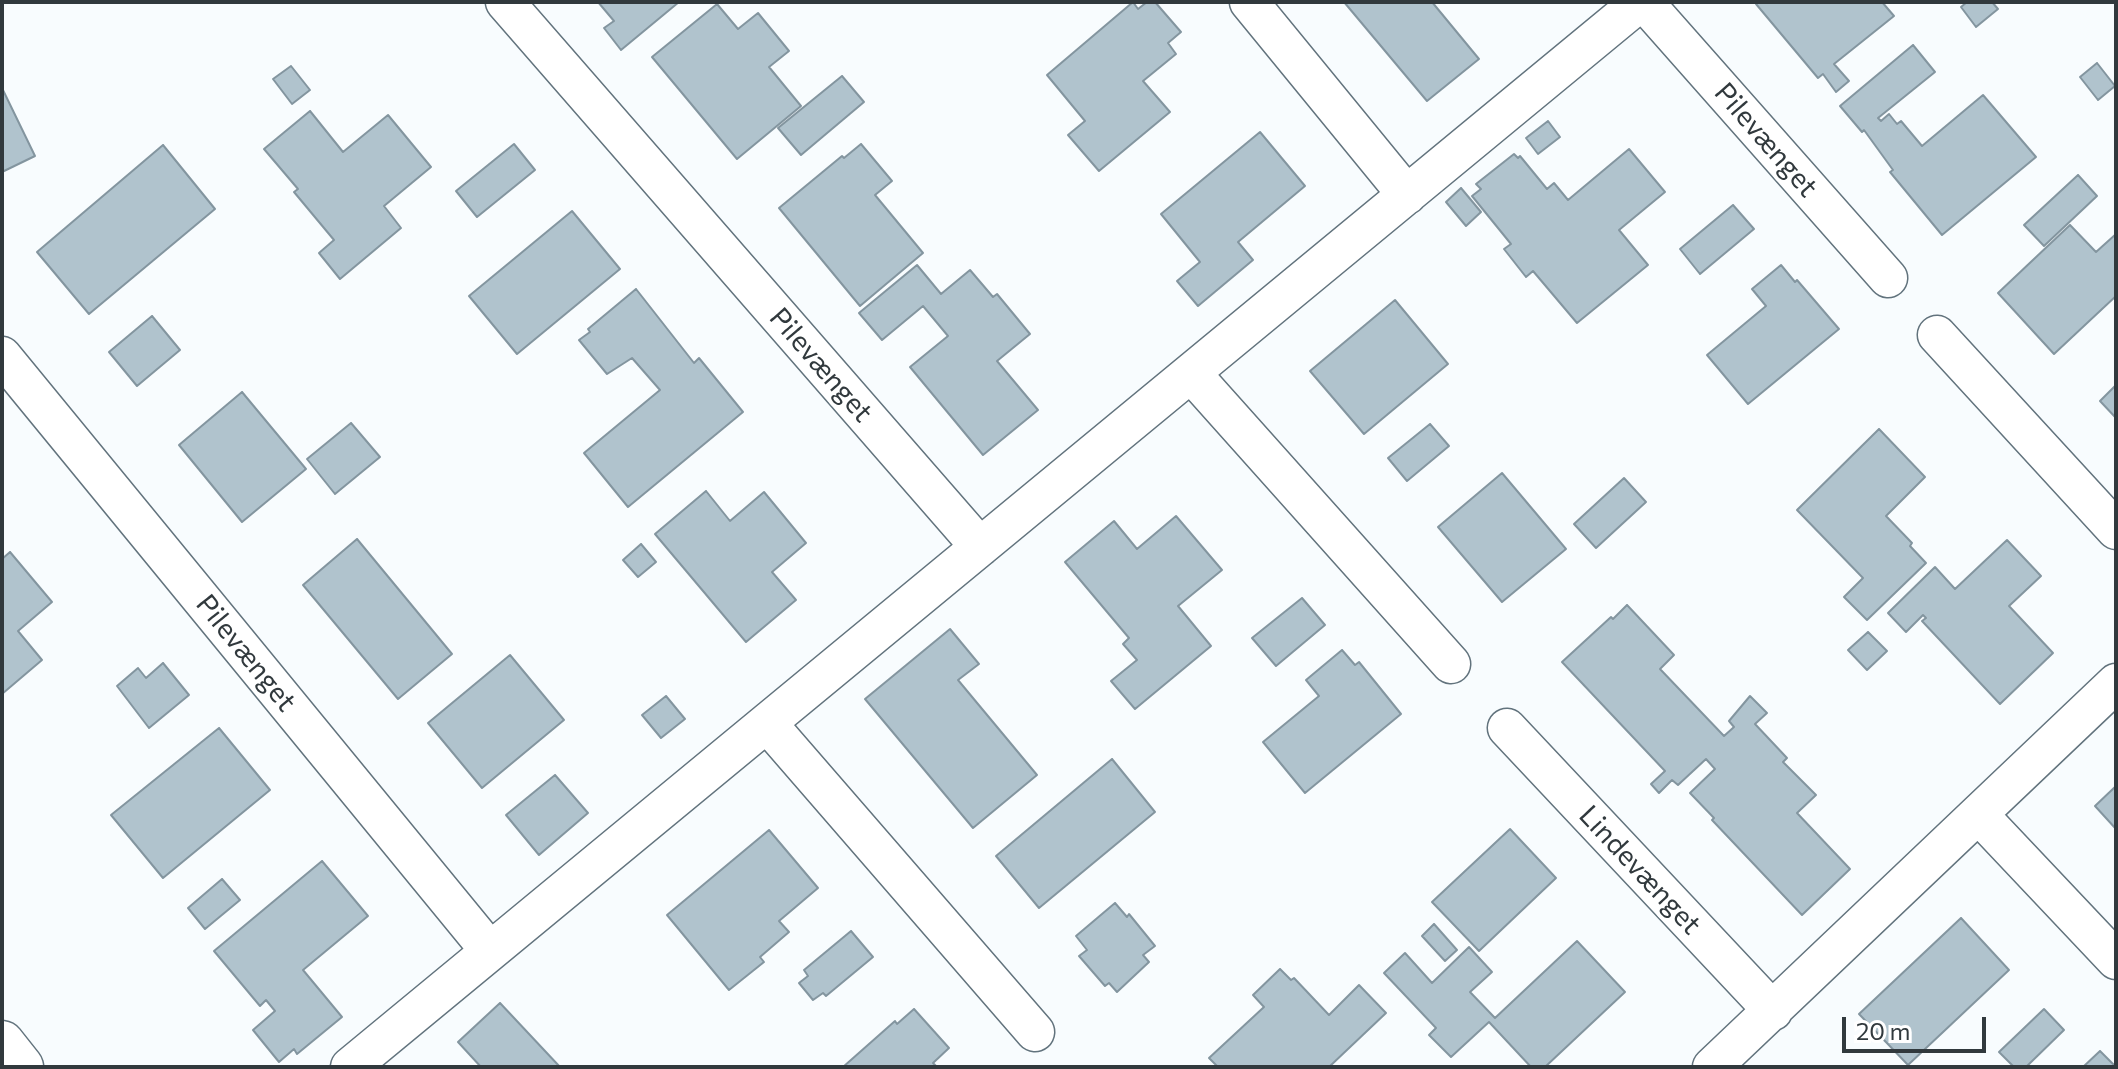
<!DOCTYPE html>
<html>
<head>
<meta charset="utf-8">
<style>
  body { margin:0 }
  #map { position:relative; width:2118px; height:1069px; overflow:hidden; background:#f8fcfe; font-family:Commissioner,sans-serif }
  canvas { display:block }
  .frame { position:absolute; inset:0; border:4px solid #31393d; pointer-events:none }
  .scale { position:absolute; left:1842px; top:1017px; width:144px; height:36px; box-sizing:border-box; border:4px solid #31393d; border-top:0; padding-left:10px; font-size:24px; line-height:28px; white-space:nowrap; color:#31393d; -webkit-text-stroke:6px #fff; paint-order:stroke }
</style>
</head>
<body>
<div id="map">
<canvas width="2118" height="1069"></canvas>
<div class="frame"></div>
<div class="scale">20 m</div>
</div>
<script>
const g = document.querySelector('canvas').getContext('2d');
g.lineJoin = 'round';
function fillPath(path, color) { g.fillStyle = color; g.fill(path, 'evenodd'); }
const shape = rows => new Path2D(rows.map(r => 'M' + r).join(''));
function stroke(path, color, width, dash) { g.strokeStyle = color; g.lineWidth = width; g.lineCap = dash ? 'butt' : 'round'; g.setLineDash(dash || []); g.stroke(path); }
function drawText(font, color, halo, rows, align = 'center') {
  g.font = font + ' Commissioner,sans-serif'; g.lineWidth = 7; g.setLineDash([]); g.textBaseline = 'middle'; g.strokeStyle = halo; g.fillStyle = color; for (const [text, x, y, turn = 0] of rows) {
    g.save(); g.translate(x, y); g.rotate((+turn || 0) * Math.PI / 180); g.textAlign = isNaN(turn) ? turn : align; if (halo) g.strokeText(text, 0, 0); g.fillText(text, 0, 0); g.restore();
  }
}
const building = shape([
  [598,2,679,2,621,50,604,28,614,21,598,2],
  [1133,2,1138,9,1147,2,1155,2,1181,32,1168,43,1176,54,1143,81,1170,112,1099,171,1068,135,1085,121,1047,75,1133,2],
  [1344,2,1432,2,1479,59,1427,101,1344,2],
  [1759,2,1882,2,1894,16,1834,64,1849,81,1836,92,1823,74,1818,78,1756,4,1759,2],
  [1967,2,1992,2,1998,9,1976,27,1961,7,1967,2],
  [717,4,738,29,758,13,789,51,769,67,801,106,737,159,652,57,717,4],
  [1913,45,1935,72,1878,118,1881,121,1889,114,1897,124,1901,121,1922,146,1983,95,2036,157,1942,235,1890,172,1893,170,1864,130,1862,132,1840,106,1913,45],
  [2097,63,2115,86,2098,100,2080,77,2097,63],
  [291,66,310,90,292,104,273,79,291,66],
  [842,76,864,102,801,155,778,128,842,76],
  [2,88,35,156,2,172,2,88],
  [310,111,343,152,388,115,431,167,384,206,401,228,340,279,319,253,334,240,294,192,298,189,264,149,310,111],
  [1548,121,1560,137,1538,154,1526,138,1548,121],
  [1260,132,1305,186,1238,242,1253,260,1198,306,1177,281,1200,262,1161,214,1260,132],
  [514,144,535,170,477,217,456,191,514,144],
  [861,144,892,181,875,195,923,253,860,306,779,208,842,156,844,158,861,144],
  [163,145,215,209,89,314,37,252,163,145],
  [1629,149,1665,192,1619,230,1648,265,1577,323,1533,271,1526,277,1504,249,1511,244,1472,196,1481,189,1476,184,1514,154,1518,158,1520,156,1547,189,1554,183,1568,200,1629,149],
  [2078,175,2097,196,2044,246,2024,225,2078,175],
  [1461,188,1481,212,1466,226,1446,202,1461,188],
  [1733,205,1754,229,1700,274,1680,249,1733,205],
  [572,211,620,269,517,354,469,296,572,211],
  [2070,225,2096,252,2116,234,2116,296,2054,354,1998,293,2070,225],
  [917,265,941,294,970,270,993,297,997,294,1030,334,997,361,1038,410,983,455,910,367,948,336,923,306,882,340,859,313,917,265],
  [1781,265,1795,282,1797,280,1839,329,1748,404,1707,355,1766,306,1752,289,1781,265],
  [636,289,694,363,699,358,743,412,628,507,584,453,660,390,632,358,607,374,579,340,590,332,588,329,636,289],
  [1395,300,1448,364,1364,434,1310,371,1395,300],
  [152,316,180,350,137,386,109,352,152,316],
  [2116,385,2116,418,2100,401,2116,385],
  [242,392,306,469,242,522,179,445,242,392],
  [351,423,380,457,335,494,307,459,351,423],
  [1430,424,1449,446,1407,481,1388,458,1430,424],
  [1879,429,1925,477,1886,516,1912,543,1910,546,1926,563,1867,620,1844,597,1863,578,1797,510,1879,429],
  [1502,473,1566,549,1502,602,1438,527,1502,473],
  [1624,478,1646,502,1596,548,1574,524,1624,478],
  [706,491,730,521,764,492,806,543,772,572,796,600,746,642,655,534,706,491],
  [1176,516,1222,570,1178,606,1211,646,1135,709,1111,681,1137,660,1123,644,1129,638,1065,562,1114,521,1137,549,1176,516],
  [357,539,452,654,398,699,303,585,357,539],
  [2007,540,2041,576,2009,606,2053,653,2000,704,1922,621,1926,618,1923,615,1906,632,1888,613,1935,567,1955,589,2007,540],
  [641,544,656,562,638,577,623,560,641,544],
  [10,552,52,602,18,631,42,660,2,694,2,559,10,552],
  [1302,598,1325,625,1276,666,1252,638,1302,598],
  [1627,605,1674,655,1660,669,1724,736,1734,727,1729,721,1750,696,1767,713,1755,724,1787,758,1783,762,1816,795,1797,813,1850,869,1802,915,1712,820,1714,818,1690,793,1715,769,1706,759,1678,785,1672,780,1659,793,1651,784,1665,771,1562,662,1611,617,1613,619,1627,605],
  [950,629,979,664,958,680,1037,775,973,828,865,699,950,629],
  [1868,632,1887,651,1867,670,1848,650,1868,632],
  [1342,650,1355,665,1359,662,1401,714,1305,793,1263,742,1319,696,1306,680,1342,650],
  [510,655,564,720,482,788,428,723,510,655],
  [163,663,189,695,149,728,117,686,138,668,146,678,163,663],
  [666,696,685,719,661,738,642,715,666,696],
  [219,728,270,790,163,878,111,815,219,728],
  [1112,759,1155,812,1039,908,996,856,1112,759],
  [555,775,588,813,539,855,506,815,555,775],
  [2116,786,2116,829,2095,806,2116,786],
  [1510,829,1556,878,1479,951,1432,902,1510,829],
  [769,830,818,888,779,921,789,932,760,957,764,962,729,990,667,915,769,830],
  [322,861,368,916,303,970,342,1017,297,1054,294,1049,279,1062,253,1030,275,1011,266,1000,260,1006,214,951,322,861],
  [222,879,240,900,205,929,188,908,222,879],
  [1115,903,1127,917,1129,914,1155,946,1143,955,1149,962,1117,992,1109,983,1105,986,1079,956,1087,950,1076,936,1115,903],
  [1961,918,2009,970,1908,1065,1859,1014,1961,918],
  [1434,924,1457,950,1445,961,1422,936,1434,924],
  [851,931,873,957,826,996,823,993,813,1000,799,983,808,976,804,970,851,931],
  [1577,941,1625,992,1545,1067,1531,1067,1489,1022,1451,1057,1429,1035,1436,1028,1384,973,1405,953,1432,983,1469,947,1492,972,1470,992,1495,1018,1577,941],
  [1280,969,1291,980,1294,978,1329,1015,1359,985,1386,1013,1329,1067,1218,1067,1209,1058,1264,1007,1253,995,1280,969],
  [500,1003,560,1067,481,1067,458,1042,500,1003],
  [914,1009,949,1048,933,1063,937,1067,843,1067,895,1021,897,1024,914,1009],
  [2044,1009,2064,1030,2026,1067,2014,1067,1999,1052,2044,1009],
  [2100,1051,2116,1067,2083,1067,2100,1051]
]);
fillPath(building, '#b0c3cd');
stroke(building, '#83959f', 2);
const street = shape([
  [505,2,980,547],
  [1249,2,1407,195],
  [1644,2,1888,278],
  [1937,335,2116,530],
  [2,356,490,951],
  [1191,373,1451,664],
  [767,723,1035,1032],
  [1507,728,1773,1011],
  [1979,815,2116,960],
  [350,1067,1640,2],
  [1712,1067,2116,683]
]);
const secondary = shape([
  [2,1043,21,1067]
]);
stroke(street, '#62737d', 41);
stroke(secondary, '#62737d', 47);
stroke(street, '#fff', 38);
stroke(secondary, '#fff', 44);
drawText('28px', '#31393d', '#fff', [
  ["Pilevænget",1766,140,49],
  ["Pilevænget",821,365,49],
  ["Pilevænget",246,653,51],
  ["Lindevænget",1640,870,47]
]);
</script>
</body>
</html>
